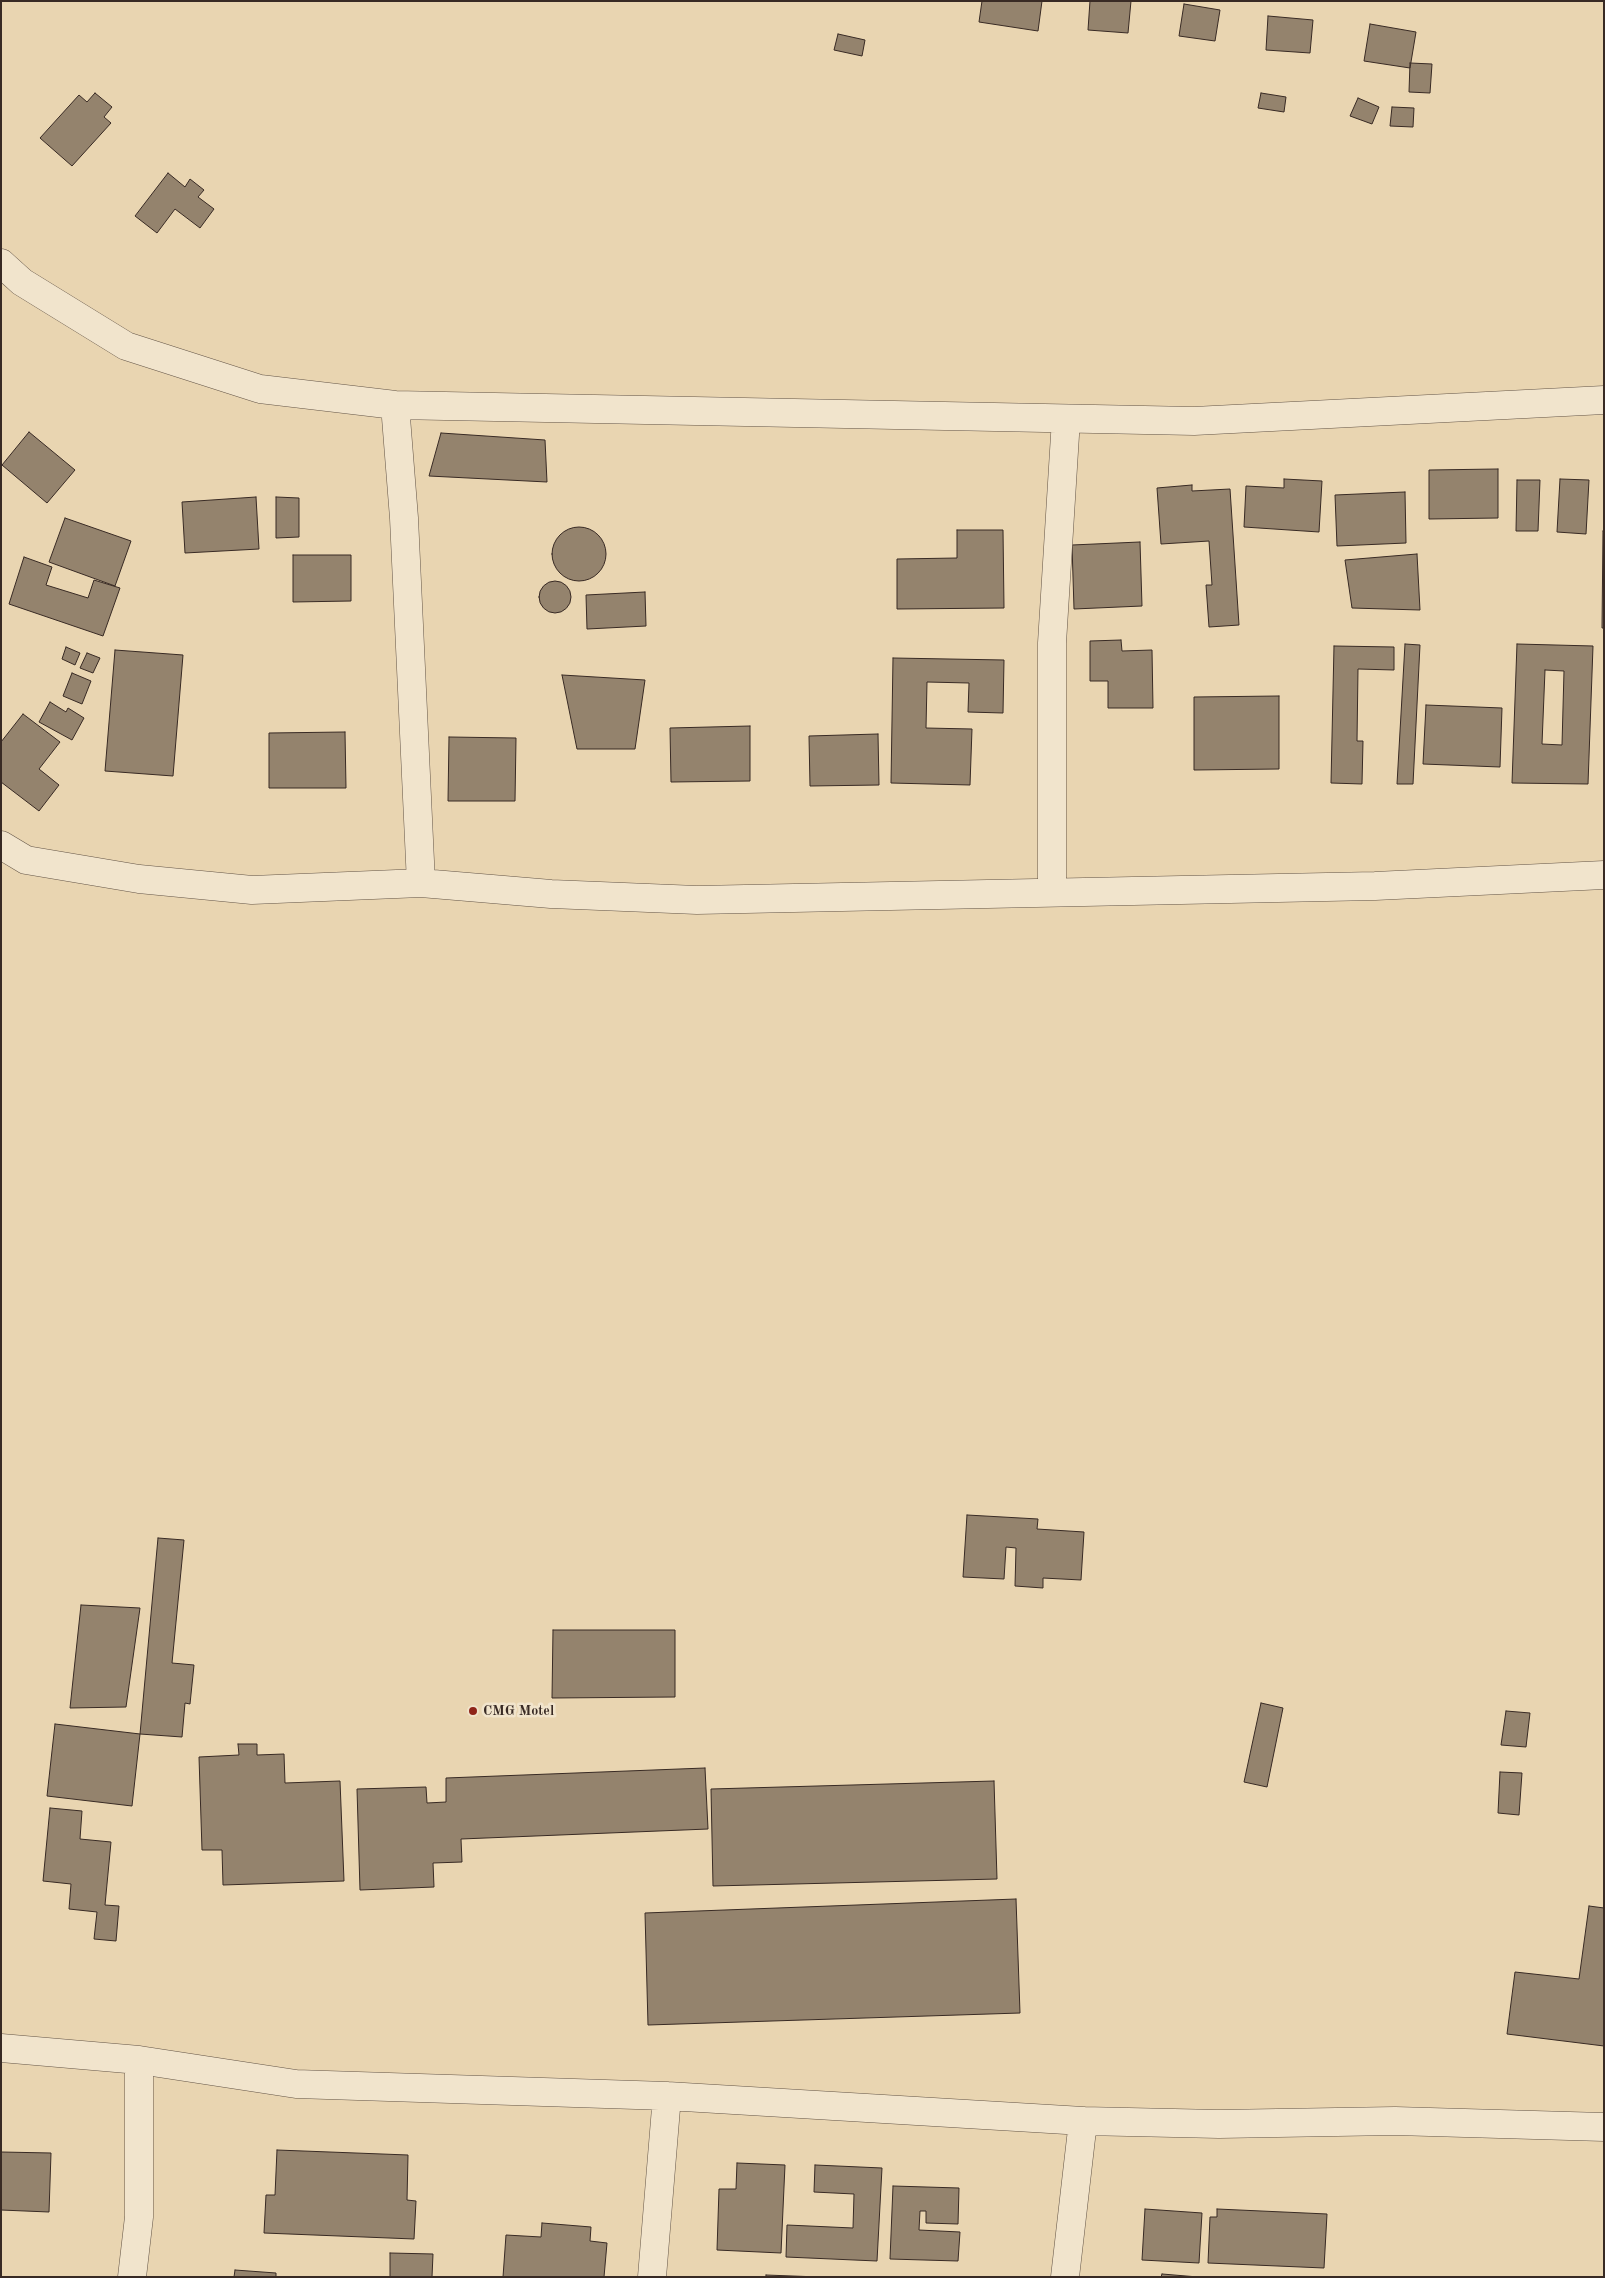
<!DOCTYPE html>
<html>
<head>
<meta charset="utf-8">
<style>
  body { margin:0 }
  #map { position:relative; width:1605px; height:2278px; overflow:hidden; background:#e9d5b1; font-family:"Old Standard TT",serif }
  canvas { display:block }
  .frame { position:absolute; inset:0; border:2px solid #382a24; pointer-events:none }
</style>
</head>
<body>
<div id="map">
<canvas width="1605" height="2278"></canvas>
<div class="frame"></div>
</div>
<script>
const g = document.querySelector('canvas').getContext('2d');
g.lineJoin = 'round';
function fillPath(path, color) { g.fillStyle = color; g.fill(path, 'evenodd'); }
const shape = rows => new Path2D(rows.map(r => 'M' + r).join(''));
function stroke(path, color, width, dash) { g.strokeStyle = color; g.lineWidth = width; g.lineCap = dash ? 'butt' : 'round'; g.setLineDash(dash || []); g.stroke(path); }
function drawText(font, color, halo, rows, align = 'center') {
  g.font = font + ' "Old Standard TT",serif'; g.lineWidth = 5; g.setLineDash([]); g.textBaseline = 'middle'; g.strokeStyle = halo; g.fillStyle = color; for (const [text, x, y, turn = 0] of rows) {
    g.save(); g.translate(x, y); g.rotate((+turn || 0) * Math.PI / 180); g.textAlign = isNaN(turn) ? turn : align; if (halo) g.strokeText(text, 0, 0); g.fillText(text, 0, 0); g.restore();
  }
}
const building = shape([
  [982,1,1042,1,1038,31,979,22,982,1],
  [1090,1,1131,1,1128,33,1088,30,1090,1],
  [1184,4,1220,10,1215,41,1179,36,1184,4],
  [1268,16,1313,20,1310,53,1266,50,1268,16],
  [1370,24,1416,32,1410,68,1364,61,1370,24],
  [838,34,865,40,862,56,834,50,838,34],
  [1410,63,1432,64,1430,93,1409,92,1410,63],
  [95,93,112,107,104,117,111,123,72,166,40,138,79,95,87,102,95,93],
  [1261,93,1286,97,1284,112,1258,108,1261,93],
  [1358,98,1379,107,1372,124,1350,116,1358,98],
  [1392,107,1414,108,1413,127,1390,126,1392,107],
  [168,173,185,187,190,179,204,190,198,197,214,209,200,228,175,209,157,233,135,216,168,173],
  [29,432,75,470,47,503,2,465,29,432],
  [441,433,545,440,547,482,429,476,441,433],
  [1498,469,1498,518,1429,519,1429,470,1498,469],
  [1284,479,1322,481,1319,532,1244,527,1246,486,1284,488,1284,479],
  [1560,479,1589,480,1586,534,1557,532,1560,479],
  [1517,480,1540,480,1538,531,1516,531,1517,480],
  [1192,485,1192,491,1230,489,1239,625,1209,627,1206,585,1212,585,1209,541,1161,544,1157,488,1192,485],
  [1405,492,1406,543,1337,546,1335,495,1405,492],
  [256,497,259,549,185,553,182,502,256,497],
  [276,497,299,498,299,537,276,538,276,497],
  [65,518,131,541,115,586,49,562,65,518],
  '552 554a27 27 0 1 1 54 0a27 27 0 1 1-54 0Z',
  [957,530,1003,530,1004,608,897,609,897,559,957,558,957,530],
  [1603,531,1604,531,1604,628,1602,628,1603,531],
  [1140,542,1142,606,1074,609,1072,545,1140,542],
  [1417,554,1420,610,1352,608,1345,560,1417,554],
  [293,555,351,555,351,601,293,602,293,555],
  [24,557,52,567,46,585,88,598,94,580,120,588,103,636,9,604,24,557],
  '539 597a16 16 0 1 1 32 0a16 16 0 1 1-32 0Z',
  [645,592,646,626,587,629,586,595,645,592],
  [1121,640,1122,651,1152,650,1153,708,1108,708,1108,681,1090,681,1090,641,1121,640],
  [1405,644,1420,645,1413,784,1397,784,1405,644],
  [1517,644,1593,646,1588,784,1512,783,1517,644],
  [1545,670,1564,671,1562,745,1542,744,1545,670],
  [1334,646,1394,647,1394,670,1358,669,1357,741,1363,741,1362,784,1331,783,1334,646],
  [66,647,80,653,75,665,62,659,66,647],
  [115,650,183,655,173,776,105,771,115,650],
  [87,653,100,658,93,673,80,668,87,653],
  [893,658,1004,660,1003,713,968,712,969,683,927,682,926,728,972,729,970,785,891,783,893,658],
  [72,673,91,681,82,704,63,696,72,673],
  [562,675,645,680,635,749,577,749,562,675],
  [1279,696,1279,769,1194,770,1194,697,1279,696],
  [50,702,66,712,68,708,84,718,72,740,39,722,50,702],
  [1426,705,1502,708,1500,767,1423,764,1426,705],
  [23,714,60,742,39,769,59,785,39,811,1,782,1,742,23,714],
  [750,726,750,781,671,782,670,728,750,726],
  [345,732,346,788,269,788,269,733,345,732],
  [878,734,879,785,810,786,809,736,878,734],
  [449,737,516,738,515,801,448,801,449,737],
  [967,1515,1038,1519,1037,1529,1084,1532,1081,1580,1043,1578,1043,1588,1015,1586,1016,1548,1006,1547,1004,1579,963,1577,967,1515],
  [158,1538,184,1540,172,1663,194,1665,190,1704,185,1703,182,1737,140,1734,158,1538],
  [81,1605,140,1608,126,1707,70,1708,81,1605],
  [553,1630,675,1630,675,1697,552,1698,553,1630],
  [1261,1703,1283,1708,1267,1787,1244,1782,1261,1703],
  [1506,1711,1530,1713,1526,1747,1501,1745,1506,1711],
  [55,1724,140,1734,132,1806,47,1796,55,1724],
  [238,1744,257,1744,257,1755,284,1754,285,1783,340,1781,344,1881,223,1885,222,1850,202,1850,199,1757,239,1755,238,1744],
  [705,1768,708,1829,461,1839,462,1862,433,1863,434,1887,360,1890,357,1789,426,1787,427,1803,446,1802,446,1778,705,1768],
  [1500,1772,1522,1773,1519,1815,1498,1813,1500,1772],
  [994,1781,997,1879,713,1886,711,1789,994,1781],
  [50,1808,82,1811,80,1839,111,1842,105,1905,119,1906,116,1941,94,1939,97,1912,69,1909,71,1884,43,1881,50,1808],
  [1016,1899,1020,2013,648,2025,645,1913,1016,1899],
  [1589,1906,1604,1908,1604,2046,1507,2034,1515,1972,1579,1979,1589,1906],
  [277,2150,408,2155,407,2200,416,2201,414,2239,264,2233,266,2195,275,2195,277,2150],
  [1,2152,51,2153,49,2212,1,2210,1,2152],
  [737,2163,785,2165,781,2253,717,2250,719,2189,736,2189,737,2163],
  [815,2165,882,2168,877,2261,786,2257,787,2225,853,2228,854,2194,814,2192,815,2165],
  [893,2186,959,2188,958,2224,926,2223,926,2211,920,2211,919,2230,960,2232,958,2261,890,2259,893,2186],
  [1145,2209,1202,2213,1199,2263,1142,2260,1145,2209],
  [1217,2209,1327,2214,1324,2268,1208,2263,1210,2217,1217,2217,1217,2209],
  [542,2223,591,2227,590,2241,607,2243,604,2277,503,2277,506,2235,541,2237,542,2223],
  [390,2253,433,2254,432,2277,390,2277,390,2253],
  [235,2270,276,2273,276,2277,234,2277,235,2270],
  [1162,2274,1198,2277,1161,2277,1162,2274],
  [766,2275,819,2277,766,2277,766,2275]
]);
fillPath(building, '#94836d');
stroke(building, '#382a24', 1);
const street = shape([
  [1,263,22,282,126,346,260,389,395,405,1194,421,1604,400],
  [395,405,404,518,421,883],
  [1,845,26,860,139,879,252,890,421,883,551,894,697,900,1375,886,1604,875],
  [1052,891,1052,643,1066,419],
  [1,2048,139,2060,296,2084,667,2096,1083,2121,1219,2124,1395,2121,1604,2127],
  [132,2277,139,2217,139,2060],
  [652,2277,667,2096],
  [1065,2277,1083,2121]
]);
stroke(street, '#645547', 29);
stroke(street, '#f1e4cc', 28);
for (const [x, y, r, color] of [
  [473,1711,5,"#8f2418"]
]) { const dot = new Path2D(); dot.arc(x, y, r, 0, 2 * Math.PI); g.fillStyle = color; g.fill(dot); stroke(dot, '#f1e4cc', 2); }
drawText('bold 14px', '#382a24', '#f1e4cc', [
  ["CMG Motel",483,1711]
], 'left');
</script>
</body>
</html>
